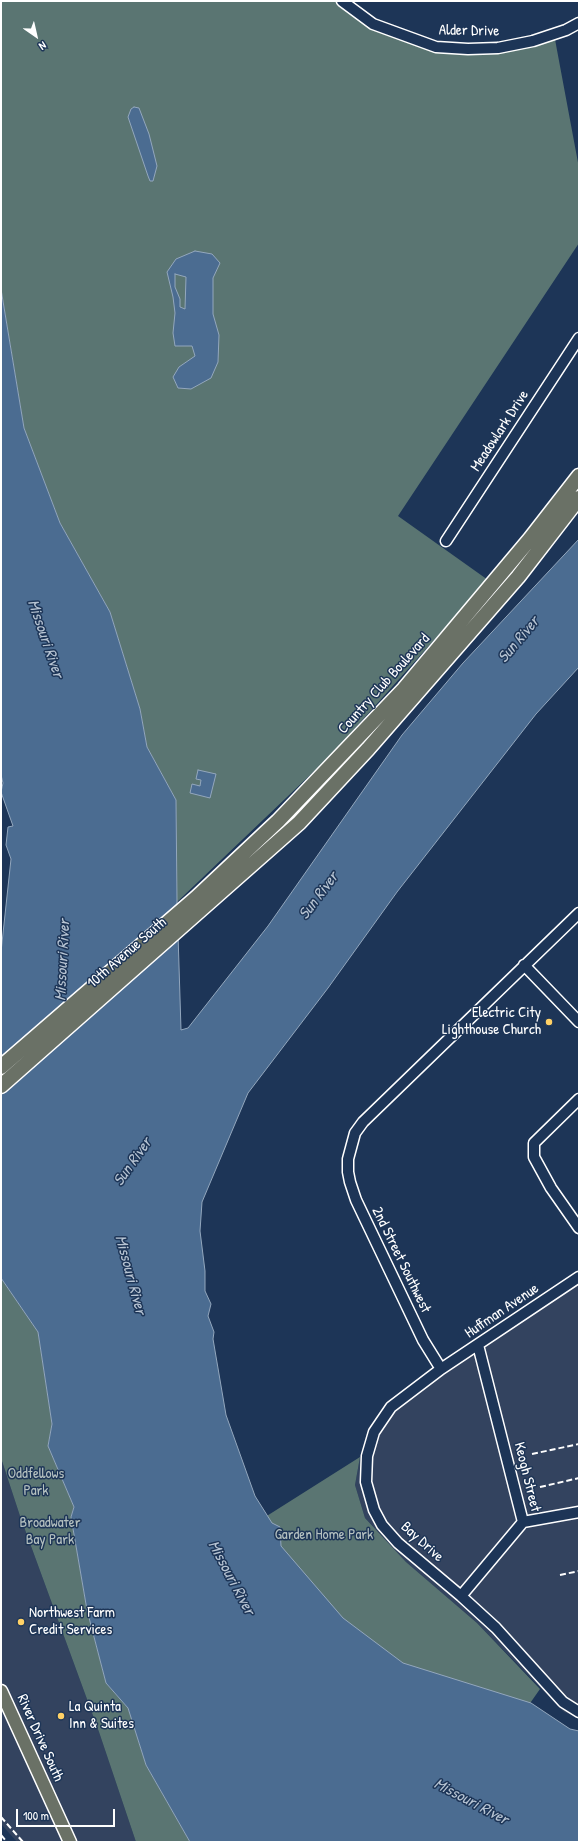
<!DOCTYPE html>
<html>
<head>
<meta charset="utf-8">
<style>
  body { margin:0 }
  #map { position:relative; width:580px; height:1843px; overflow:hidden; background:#1d3557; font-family:"Patrick Hand",sans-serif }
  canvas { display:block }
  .frame { position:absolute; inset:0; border:2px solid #fff; pointer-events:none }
  .north { position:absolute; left:16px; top:16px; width:40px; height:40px; -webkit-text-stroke:3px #1d3557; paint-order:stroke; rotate:146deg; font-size:11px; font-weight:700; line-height:16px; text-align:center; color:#fff }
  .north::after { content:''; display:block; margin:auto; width:14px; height:18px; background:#fff; clip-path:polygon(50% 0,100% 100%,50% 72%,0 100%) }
  .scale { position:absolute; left:16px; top:1809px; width:99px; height:18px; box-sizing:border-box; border:2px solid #fff; border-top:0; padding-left:5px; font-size:12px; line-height:14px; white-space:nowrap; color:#fff; -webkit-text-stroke:3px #1d3557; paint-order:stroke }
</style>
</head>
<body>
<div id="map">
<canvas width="580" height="1843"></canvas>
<div class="frame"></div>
<div class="north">N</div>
<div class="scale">100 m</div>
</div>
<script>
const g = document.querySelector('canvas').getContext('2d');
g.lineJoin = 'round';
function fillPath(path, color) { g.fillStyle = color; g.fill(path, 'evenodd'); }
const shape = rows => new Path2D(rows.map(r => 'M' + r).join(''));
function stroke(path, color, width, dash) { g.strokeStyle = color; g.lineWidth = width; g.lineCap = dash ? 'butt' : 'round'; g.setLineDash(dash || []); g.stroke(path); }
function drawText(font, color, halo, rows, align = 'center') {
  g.font = font + ' "Patrick Hand",sans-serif'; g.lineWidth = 3; g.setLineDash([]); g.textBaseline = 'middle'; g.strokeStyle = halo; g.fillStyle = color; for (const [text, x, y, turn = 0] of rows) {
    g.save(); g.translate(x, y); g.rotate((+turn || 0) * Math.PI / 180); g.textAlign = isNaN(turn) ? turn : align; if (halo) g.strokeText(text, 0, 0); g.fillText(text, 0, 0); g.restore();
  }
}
fillPath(shape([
  [579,1270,579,1718,564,1712,477,1623,406,1562,365,1518,355,1485,360,1457,376,1417,394,1397],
  [1,1458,20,1516,99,1732,136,1842,17,1842,1,1824]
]), '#33435f');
fillPath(shape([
  [1,1,342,1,373,24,436,47,468,49,554,34,579,168,579,243,398,516,488,580,330,756,177,902,176,800,147,747,140,709,110,612,60,523,24,428,1,289],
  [1,1278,38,1332,52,1424,48,1446,74,1507,71,1517,87,1610,106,1683,128,1708,146,1765,190,1842,136,1842,99,1732,20,1516,1,1458],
  [360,1457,355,1485,365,1518,406,1562,477,1623,540,1689,526,1709,426,1677,366,1646,293,1572,262,1519]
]), '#5a7572');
const water = shape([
  [134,107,139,108,149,134,157,166,153,181,150,181,148,176,128,117,131,109,134,107],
  [195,251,212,254,220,263,213,278,213,314,219,335,218,362,211,378,191,389,178,388,173,377,179,367,195,356,192,346,175,346,173,333,175,313,173,297,167,272,176,259,195,251],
  [175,274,186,277,185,309,180,307,180,299,175,287,175,274],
  [1,289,24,428,60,523,110,612,140,709,147,747,176,800,177,902,181,1030,188,1028,268,926,402,735,463,663,579,539,579,667,536,714,397,892,328,988,248,1093,202,1202,200,1231,205,1271,205,1291,211,1304,208,1316,214,1332,213,1339,226,1415,255,1496,272,1523,280,1527,281,1546,343,1618,403,1663,531,1703,570,1729,579,1731,579,1842,190,1842,146,1765,128,1708,106,1683,87,1610,71,1517,74,1507,48,1446,52,1424,38,1332,1,1278,1,952,11,859,6,845,8,827,13,826,1,792,3,783,1,775,1,289],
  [198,770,216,774,210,798,190,793,192,784,200,786,201,780,196,779,198,770]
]);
fillPath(water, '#4b6c91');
stroke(water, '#93a7bd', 1);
const minor = shape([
  [342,1,373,24,436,47,468,49,498,48,533,41,566,30,579,23],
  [446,541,579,338],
  [524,965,579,1022],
  [579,1099,534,1143,534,1157,551,1188,579,1228],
  [579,1277,441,1369,391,1407,374,1432,367,1456,366,1482,374,1510,382,1525,398,1543,461,1596,496,1628,563,1702,579,1712],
  [441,1369,423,1340,356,1200,350,1182,348,1172,348,1159,355,1133,363,1122,579,913],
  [523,1522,579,1512],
  [461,1596,523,1522,478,1345]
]);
const major = shape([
  [1,1691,70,1842]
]);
const highway = shape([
  [1,1067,196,898,278,821,404,689,530,539,579,476],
  [1,1086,299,823,368,749,518,577,579,498]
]);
stroke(minor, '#fff', 13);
stroke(major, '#fff', 15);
stroke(highway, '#fff', 17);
stroke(minor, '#1d3557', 10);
stroke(major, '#6a7166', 12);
stroke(highway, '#6a7166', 14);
stroke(shape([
  [532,1454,579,1444],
  [540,1487,579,1478],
  [560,1575,579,1571],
  [1,1817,23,1842],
  [1,1835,7,1842]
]), '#fff', 2, [6, 3]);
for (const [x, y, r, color] of [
  [549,1022,4,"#ffd166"],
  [21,1622,4,"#ffd166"],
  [61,1716,4,"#ffd166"]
]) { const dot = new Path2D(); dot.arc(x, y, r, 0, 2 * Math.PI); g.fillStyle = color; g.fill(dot); stroke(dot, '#1d3557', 1.5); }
drawText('15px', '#fff', '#1d3557', [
  ["Alder Drive",469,31,1],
  ["Meadowlark Drive",500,431,-57],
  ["Country Club Boulevard",384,684,-48],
  ["10th Avenue South",127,953,-41],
  ["2nd Street Southwest",401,1260,64],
  ["Huffman Avenue",502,1311,-34],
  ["Keogh Street",527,1477,76],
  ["Bay Drive",422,1542,42],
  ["River Drive South",40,1738,66]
]);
drawText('15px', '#fff', '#1d3557', [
  ["Electric City",541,1013,"right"],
  ["Lighthouse Church",541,1030,"right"],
  ["Northwest Farm",29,1613],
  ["Credit Services",29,1630],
  ["La Quinta",69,1707],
  ["Inn & Suites",69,1724]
], 'left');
drawText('15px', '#b5c1c0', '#1d3557', [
  ["Oddfellows",36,1474],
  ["Park",36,1491],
  ["Broadwater",50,1523],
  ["Bay Park",50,1540],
  ["Garden Home Park",324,1535]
]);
drawText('italic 16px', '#b7c4d3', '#1d3557', [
  ["Missouri River",45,639,71],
  ["Sun River",519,640,-50],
  ["Sun River",319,896,-53],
  ["Missouri River",63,960,-87],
  ["Sun River",133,1162,-55],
  ["Missouri River",130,1275,75],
  ["Missouri River",231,1578,62],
  ["Missouri River",471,1802,28]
]);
</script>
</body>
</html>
